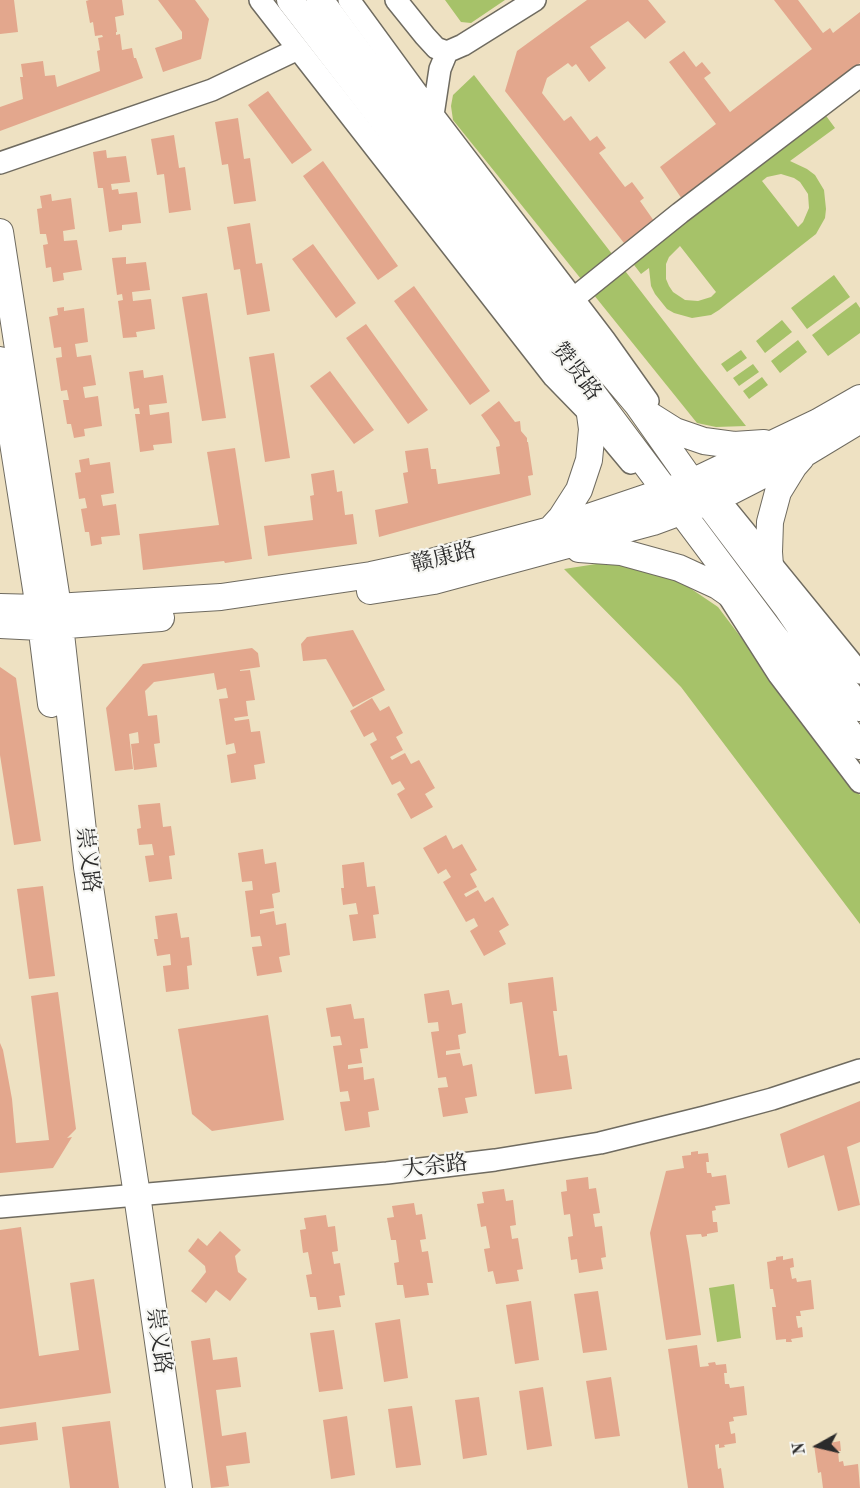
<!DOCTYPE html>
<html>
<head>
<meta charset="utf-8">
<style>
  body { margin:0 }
  #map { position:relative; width:860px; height:1488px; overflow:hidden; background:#eee1c2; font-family:"Old Standard TT",serif }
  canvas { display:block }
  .north { position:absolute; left:788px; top:1416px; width:60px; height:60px; -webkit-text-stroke:4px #f6f6f2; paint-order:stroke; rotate:262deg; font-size:16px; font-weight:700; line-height:24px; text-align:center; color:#2b2b2b }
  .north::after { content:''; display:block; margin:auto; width:21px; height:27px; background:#2b2b2b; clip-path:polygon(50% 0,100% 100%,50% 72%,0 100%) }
</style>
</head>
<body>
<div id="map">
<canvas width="860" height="1488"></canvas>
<div class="north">N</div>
</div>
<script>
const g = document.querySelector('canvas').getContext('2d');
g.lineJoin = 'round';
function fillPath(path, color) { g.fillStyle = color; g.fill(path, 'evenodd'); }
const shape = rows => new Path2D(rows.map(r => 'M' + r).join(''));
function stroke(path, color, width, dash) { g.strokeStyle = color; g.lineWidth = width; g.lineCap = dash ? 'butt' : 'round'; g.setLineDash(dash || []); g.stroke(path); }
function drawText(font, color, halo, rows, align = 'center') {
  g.font = font + ' "Old Standard TT","Noto Serif SC",serif'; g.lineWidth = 4.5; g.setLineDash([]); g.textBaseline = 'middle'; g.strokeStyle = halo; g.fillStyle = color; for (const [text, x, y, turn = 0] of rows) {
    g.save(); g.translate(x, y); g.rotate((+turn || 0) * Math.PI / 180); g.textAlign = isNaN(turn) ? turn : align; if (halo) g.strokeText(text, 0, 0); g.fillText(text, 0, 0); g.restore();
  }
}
fillPath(shape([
  [445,0,505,0,471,23,461,22],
  [474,75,700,368,746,426,716,427,697,423,453,120,451,106,453,95],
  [824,113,835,128,790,161,807,169,815,175,824,190,826,209,825,218,816,234,719,310,711,315,692,318,674,313,667,309,655,294,651,286,649,268,641,274,631,261],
  [781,174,794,178,800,182,808,194,809,208,803,222,798,227,762,181,767,177],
  [680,246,716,292,711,297,698,301,685,300,673,292,669,286,666,279,666,264,669,257],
  [834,275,850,297,807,329,791,308],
  [856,302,860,308,860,333,828,356,812,335],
  [782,320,792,332,765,353,756,341],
  [798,340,807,352,780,373,771,361],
  [741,350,747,358,727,372,721,364],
  [753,364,759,372,739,386,733,378],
  [762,377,768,385,749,399,743,391],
  [609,562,681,582,718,607,860,795,860,924,681,687,564,569],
  [734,1284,741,1338,717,1342,709,1288]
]), '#a6c269');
fillPath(shape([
  [0,0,14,0,18,32,0,34],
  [89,0,122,0,124,15,115,17,117,32,116,32,116,35,120,34,122,50,132,48,134,58,136,58,143,78,0,131,0,107,23,99,20,77,23,77,21,64,43,61,45,76,55,75,57,87,100,71,97,51,100,50,98,38,103,37,102,35,95,36,93,22,90,23,86,1],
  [158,0,195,0,209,19,201,59,163,72,155,48,182,39,182,32],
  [587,0,648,0,666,22,645,39,628,21,590,47,606,68,589,82,576,64,572,67,568,63,547,78,542,93,564,121,571,116,590,141,597,136,606,148,599,153,625,187,632,182,644,198,640,201,654,221,624,243,505,91,517,51],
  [774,0,798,0,823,33,830,28,833,33,860,12,860,63,682,199,660,167,716,124,669,62,684,51,696,67,702,62,711,73,704,78,730,112,812,49],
  [268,91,312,150,292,164,248,105],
  [238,118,244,159,250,158,256,201,234,204,228,164,222,165,215,122],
  [174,135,179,168,185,167,191,210,169,213,164,174,157,175,151,139],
  [106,150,107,158,126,156,130,182,111,184,112,190,118,189,119,194,137,192,141,223,122,225,122,230,109,232,103,188,98,188,93,152],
  [323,161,398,266,378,280,303,176],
  [51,194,52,201,71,198,75,229,63,231,64,241,77,240,82,270,63,273,64,280,53,282,51,267,46,268,43,245,48,244,46,234,40,234,37,209,42,208,40,196],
  [250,223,256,264,262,263,270,311,247,315,240,269,234,270,227,227],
  [313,244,356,303,336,318,292,259],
  [126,257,126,264,146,262,150,290,132,292,133,301,151,299,155,329,136,332,137,337,123,338,118,301,123,300,122,294,117,295,112,258],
  [414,286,490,391,470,405,394,301],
  [207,293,226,418,202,421,182,297],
  [64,307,64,311,84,308,88,342,75,344,77,357,91,355,96,385,83,387,85,398,98,396,102,426,84,429,85,436,74,438,71,424,67,424,63,400,69,400,67,390,61,391,56,358,62,357,61,347,54,348,49,317,58,315,57,308],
  [366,324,428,410,408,424,346,338],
  [274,353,290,458,265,462,249,357],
  [143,370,144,378,163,375,167,403,149,405,150,415,169,412,172,443,153,445,154,450,140,452,135,414,140,414,139,408,134,409,129,372],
  [330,371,374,430,354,444,310,386],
  [499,401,515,422,520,421,521,431,527,438,527,442,528,442,533,475,528,476,531,495,379,537,375,510,408,503,403,473,408,472,405,451,428,448,431,469,436,469,438,484,500,474,496,447,500,446,499,441,481,415],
  [235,448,252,559,225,563,224,561,143,570,139,534,219,525,207,452],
  [89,458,90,465,110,462,114,493,101,495,103,506,116,504,120,535,101,537,102,544,91,546,89,532,85,532,81,509,87,508,85,498,79,499,75,473,81,472,79,460],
  [334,470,337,492,342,491,345,515,353,514,357,544,268,556,264,526,313,520,310,496,314,495,311,474],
  [353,630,385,690,353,707,326,659,303,661,301,644,307,637],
  [252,648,258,653,260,667,240,670,240,671,250,670,255,700,246,701,248,716,234,718,235,721,249,719,251,732,260,731,265,763,254,765,256,779,231,783,227,755,236,753,234,743,226,745,219,699,228,698,226,688,217,690,214,673,154,682,145,691,148,716,157,715,160,743,154,744,157,767,134,770,131,744,139,743,138,732,129,734,133,769,115,771,106,708,143,664],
  [0,667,16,678,41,841,14,845,0,755],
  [372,698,380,711,389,706,403,733,396,737,403,750,390,757,392,760,405,753,411,764,419,760,435,788,425,794,433,807,411,819,397,794,405,789,400,781,392,785,370,744,377,740,373,732,364,737,350,711],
  [160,803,163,827,171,826,175,855,169,856,172,879,149,882,145,856,154,855,152,844,139,845,137,829,141,828,138,805],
  [446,835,453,849,462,844,477,870,470,874,477,887,464,894,466,897,478,890,485,902,493,897,509,925,499,931,506,944,484,956,470,931,478,926,474,918,466,922,443,882,451,877,446,869,438,874,423,848],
  [263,849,265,864,276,862,280,892,272,894,274,908,260,910,260,914,274,911,276,925,286,923,290,955,279,957,282,972,257,976,252,947,262,946,260,936,251,937,245,891,253,890,252,881,242,882,238,853],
  [364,862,367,887,375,886,379,914,373,915,376,938,353,941,349,915,358,914,356,903,343,905,341,888,344,888,342,865],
  [43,886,55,976,29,979,17,889],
  [177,913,181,938,189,937,192,965,187,966,189,989,166,992,163,966,171,965,170,954,157,956,154,939,158,939,155,916],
  [553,977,557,1011,553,1011,559,1056,567,1055,572,1089,535,1094,522,1002,510,1004,508,983],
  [449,990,452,1005,462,1003,466,1033,458,1035,460,1049,446,1051,446,1055,460,1053,463,1066,472,1064,477,1096,465,1098,468,1113,443,1117,438,1088,448,1087,446,1077,438,1078,431,1032,439,1031,438,1022,428,1023,424,994],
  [58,992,76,1129,67,1138,72,1137,53,1168,0,1173,0,1043,3,1050,12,1099,16,1143,49,1140,31,996],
  [351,1004,354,1019,364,1018,368,1048,360,1049,362,1063,348,1065,348,1069,363,1067,364,1080,374,1078,379,1110,368,1112,370,1127,345,1131,340,1102,350,1101,348,1091,340,1092,333,1046,342,1045,340,1036,331,1037,326,1008],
  [268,1015,284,1120,212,1131,192,1114,178,1029],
  [860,1101,860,1142,847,1147,860,1205,838,1211,824,1155,788,1168,780,1134],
  [698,1151,698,1154,708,1153,709,1162,706,1162,707,1173,711,1173,712,1177,726,1175,730,1204,715,1206,716,1210,712,1211,713,1222,717,1222,718,1232,707,1234,707,1236,702,1237,701,1234,686,1235,689,1252,701,1335,666,1340,650,1233,666,1171,684,1168,682,1156,691,1155,691,1152],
  [588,1177,589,1189,596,1188,600,1213,593,1214,595,1227,602,1226,606,1257,601,1258,603,1269,579,1273,577,1259,571,1260,568,1237,573,1236,570,1214,564,1215,561,1192,567,1191,566,1180],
  [504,1189,506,1201,513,1200,516,1225,510,1226,512,1239,518,1238,523,1269,517,1270,519,1281,496,1284,493,1271,488,1272,484,1249,490,1248,486,1226,481,1227,477,1204,484,1203,482,1192],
  [414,1203,416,1215,422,1214,426,1239,420,1240,422,1252,428,1251,433,1283,427,1283,429,1295,405,1298,403,1285,397,1285,394,1263,399,1262,396,1240,391,1240,387,1218,394,1217,392,1206],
  [326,1215,328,1227,335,1226,338,1251,332,1252,334,1264,340,1263,345,1295,339,1296,341,1307,318,1310,316,1297,310,1297,306,1275,312,1274,308,1252,303,1253,300,1230,306,1229,304,1218],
  [21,1227,39,1356,79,1350,70,1283,94,1279,111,1393,0,1409,0,1230],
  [220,1231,241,1250,235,1256,238,1272,247,1279,230,1301,216,1290,206,1303,191,1291,206,1272,205,1266,188,1251,198,1238,207,1246],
  [783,1256,783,1260,793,1258,794,1267,790,1268,792,1279,796,1278,797,1282,811,1280,814,1309,800,1311,801,1316,796,1316,798,1328,802,1327,803,1337,791,1339,792,1342,786,1342,786,1339,776,1340,772,1307,776,1307,773,1289,770,1289,767,1262,776,1260,776,1257],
  [598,1291,607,1350,583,1353,574,1294],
  [531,1301,539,1360,515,1364,506,1305],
  [400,1319,408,1378,384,1382,375,1323],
  [334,1330,343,1389,319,1392,310,1333],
  [210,1338,213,1360,237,1357,241,1387,216,1390,222,1436,246,1432,250,1463,226,1466,229,1486,211,1488,191,1341],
  [697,1345,700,1367,709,1366,708,1363,715,1362,716,1365,726,1364,727,1373,724,1373,725,1384,729,1384,730,1388,744,1386,747,1415,733,1417,734,1421,729,1422,731,1434,735,1433,736,1443,724,1445,725,1447,719,1448,719,1444,715,1445,718,1469,721,1468,724,1488,688,1488,668,1349],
  [611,1377,620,1436,595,1439,586,1381],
  [543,1387,552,1446,527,1450,519,1391],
  [479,1397,487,1455,463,1459,455,1400],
  [412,1406,421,1465,396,1468,388,1409],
  [347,1416,355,1475,331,1479,323,1420],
  [110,1421,119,1488,70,1488,62,1427],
  [36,1422,38,1440,0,1445,0,1427],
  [830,1440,830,1443,840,1441,841,1451,838,1451,839,1462,843,1461,844,1466,858,1464,860,1488,823,1488,821,1472,818,1473,814,1445,823,1444,823,1441]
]), '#e3a78d');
const minor = shape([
  [260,0,554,377,590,414,631,463],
  [349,0,433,115,604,339,648,401],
  [396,0,425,36,436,48,447,52],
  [433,115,440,69,447,52,463,45,535,0],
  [0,163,212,90,298,49],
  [573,299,680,213,860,76],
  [728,511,860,673],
  [726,592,779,675,860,782],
  [0,1207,387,1173,495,1160,600,1143,705,1117,772,1099,860,1070]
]);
const major = shape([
  [290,0,576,371,775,637,860,746],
  [320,0,416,129,578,334,637,404,692,482,787,608,819,655,860,708],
  [0,232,58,607,87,867,137,1195,179,1488],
  [0,360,39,608,51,704],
  [648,414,675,431,704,441,734,445,764,443],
  [550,530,561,518,579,490,589,460,592,429,589,407,584,387],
  [579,549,621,552,679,568,718,586,741,602],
  [776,586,770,566,769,552,770,522,778,492,794,466,801,458],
  [370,591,434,581,653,522,718,498,804,454,860,420],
  [0,607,39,608,221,597,371,575,427,563,550,530,692,482,818,422,860,398],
  [0,625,40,627,161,618]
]);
stroke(minor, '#6f6b60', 24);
stroke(major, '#6f6b60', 28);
stroke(minor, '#fff', 21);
stroke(major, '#fff', 26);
drawText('22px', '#2b2b2b', '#f6f6f2', [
  ["赞贤路",576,372,53],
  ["赣康路",444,558,-14],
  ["崇义路",87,860,83],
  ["大余路",435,1167,-7],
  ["崇义路",158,1341,82]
]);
</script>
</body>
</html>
